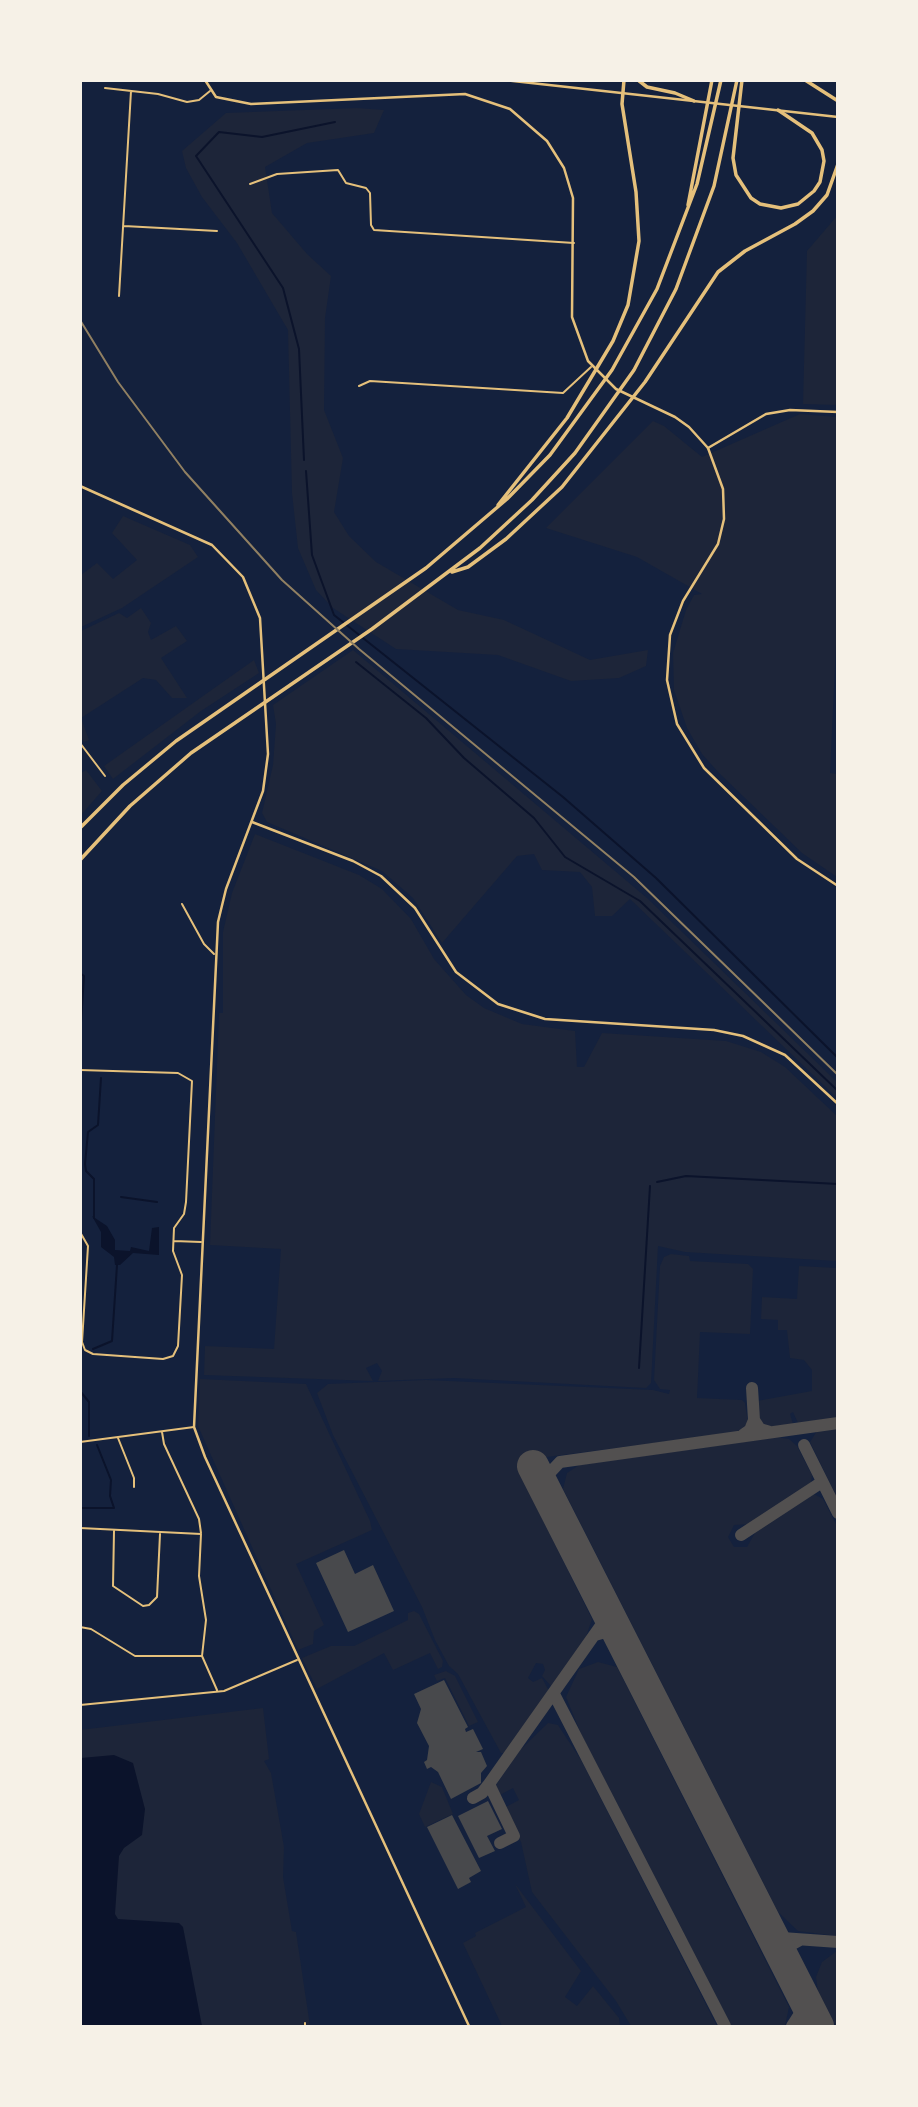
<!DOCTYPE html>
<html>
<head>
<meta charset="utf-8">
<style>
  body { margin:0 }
  #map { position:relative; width:918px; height:2107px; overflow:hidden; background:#14213d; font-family:Signika,sans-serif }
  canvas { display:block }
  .frame { position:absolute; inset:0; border:82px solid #f6f1e7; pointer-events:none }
</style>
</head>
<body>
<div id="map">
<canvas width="918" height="2107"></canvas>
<div class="frame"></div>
</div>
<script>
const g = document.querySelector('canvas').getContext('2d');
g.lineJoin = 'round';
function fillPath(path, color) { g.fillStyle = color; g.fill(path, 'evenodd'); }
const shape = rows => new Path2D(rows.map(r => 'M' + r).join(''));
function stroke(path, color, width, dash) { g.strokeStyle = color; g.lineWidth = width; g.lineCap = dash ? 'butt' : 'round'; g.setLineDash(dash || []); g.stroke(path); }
fillPath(shape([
  [357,108,384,110,374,133,307,143,265,167,272,213,307,254,331,276,325,318,324,410,343,458,334,512,349,536,376,562,458,610,504,620,590,660,648,650,646,666,619,678,571,681,498,655,396,649,333,608,316,590,298,548,292,493,288,330,237,243,202,197,186,168,182,151,226,113],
  [837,216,837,405,803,404,807,251],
  [800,414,837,417,838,602,830,773,837,774,837,877,802,853,719,773,702,754,687,728,674,690,673,653,686,610,694,595,702,594,637,557,546,528,653,421,664,426,702,457],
  [123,516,190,545,198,557,122,608,81,627,81,575,97,563,113,579,137,560,112,533],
  [141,608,151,623,148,632,151,640,176,626,187,641,161,658,187,698,172,698,156,680,143,678,81,718,89,740,84,742,80,737,81,631,119,613,127,618],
  [353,650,647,898,837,1082,837,1098,630,899,612,916,595,916,592,887,580,872,542,870,534,854,517,856,442,943,413,898,382,871,267,822,262,813,273,765,276,724,273,705],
  [254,660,259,673,201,711,113,779,104,766],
  [86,770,102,791,81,815,81,773],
  [255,834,359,875,382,889,411,919,434,959,466,995,484,1008,522,1024,575,1031,577,1067,584,1067,602,1033,726,1041,761,1052,785,1067,837,1116,837,1261,685,1252,658,1246,651,1383,646,1388,454,1378,378,1381,382,1371,377,1363,366,1368,373,1381,204,1375,205,1346,274,1349,281,1249,210,1245,219,1013,223,1013,223,932,232,893],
  [671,1254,689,1256,690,1261,748,1264,753,1269,750,1334,700,1332,698,1377,697,1398,742,1400,745,1403,748,1423,738,1432,547,1457,519,1472,592,1619,585,1640,552,1687,542,1676,545,1670,543,1664,536,1663,528,1678,533,1682,542,1678,549,1691,505,1753,501,1753,458,1674,449,1666,435,1640,422,1607,333,1435,317,1393,328,1384,426,1380,653,1390,669,1394,670,1390,660,1389,654,1380,660,1266,664,1257],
  [799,1266,837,1268,837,1418,798,1423,793,1412,790,1414,793,1424,769,1427,759,1421,757,1401,812,1391,812,1370,804,1360,790,1358,787,1330,778,1330,778,1320,761,1319,762,1297,797,1299],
  [200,1379,306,1384,370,1521,372,1530,296,1564,324,1625,314,1631,313,1644,298,1650,198,1426],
  [837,1428,838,1428,837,1498,810,1442,817,1431],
  [777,1437,789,1439,797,1446,812,1475,811,1483,752,1524,734,1525,728,1537,734,1547,747,1547,756,1531,814,1494,823,1499,837,1526,837,1936,798,1931,778,1912,563,1489,567,1473,579,1465],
  [414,1611,419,1614,443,1661,442,1667,438,1669,430,1653,393,1670,384,1653,317,1689,302,1658,331,1646,354,1646,408,1620,408,1613],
  [598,1662,617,1667,789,2007,785,2026,730,2026,708,1986,581,1734,566,1697,579,1669],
  [446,1671,455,1676,478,1722,469,1726,445,1678,437,1681,434,1675],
  [263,1708,269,1759,264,1761,271,1773,284,1847,283,1877,292,1931,296,1932,310,2026,81,2026,80,1730],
  [548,1723,558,1725,581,1760,717,2026,631,2026,616,2001,532,1892,521,1842,504,1808,519,1800,513,1788,498,1796,494,1788,519,1751],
  [431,1782,442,1787,453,1814,425,1827,419,1814],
  [515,1884,581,1971,565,1997,577,2006,593,1986,619,2018,620,2026,502,2026,463,1943,476,1936,475,1933,526,1907],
  [837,1951,838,2026,836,2026,818,1992,816,1977,822,1962]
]), '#1d2539');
fillPath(shape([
  [92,1216,107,1226,115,1240,115,1250,130,1251,131,1247,149,1251,152,1228,159,1227,159,1255,133,1253,120,1265,115,1265,114,1257,101,1247,101,1232],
  [114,1755,133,1763,145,1809,142,1835,124,1848,119,1856,115,1914,118,1919,179,1923,183,1927,202,2026,82,2026,81,1758]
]), '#0b132b');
stroke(shape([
  [304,460,299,349,283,288,196,156,219,132,262,137,335,122],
  [306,471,312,555,334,615,563,797,656,878,838,1058],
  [356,662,426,718,464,758,534,818,565,857,640,901,838,1091],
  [80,973,84,976,80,1038],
  [657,1182,686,1176,838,1184],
  [121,1197,157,1202],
  [94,1218,94,1179,86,1171,85,1164,88,1132,98,1125,101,1078],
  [93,1349,112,1341,117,1265],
  [639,1368,650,1186],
  [80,1391,89,1402,89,1436],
  [80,1508,114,1508,110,1496,111,1480,97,1445]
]), '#0b132b', 2);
stroke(shape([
  [752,1388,754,1420],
  [743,1435,750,1430,754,1420,760,1429,770,1432],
  [804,1445,838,1513],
  [545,1490,545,1478,560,1462,838,1423],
  [741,1535,822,1482],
  [595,1635,609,1631,621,1639],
  [554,1694,725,2026],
  [473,1798,482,1793,489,1784],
  [500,1843,514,1836,489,1784,602,1624,605,1607],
  [766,1925,782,1938,838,1942],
  [786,1964,787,1947,800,1940],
  [793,2025,805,2021,816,2026],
  [792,2026,803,2009,802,1996]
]), '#525050', 12);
stroke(shape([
  [533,1466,818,2026]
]), '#525050', 32);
fillPath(shape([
  [344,1550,355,1574,373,1565,394,1611,348,1632,316,1563],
  [444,1680,468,1727,465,1729,466,1732,473,1729,483,1749,476,1752,481,1752,487,1766,481,1773,481,1783,451,1799,438,1772,431,1767,427,1769,424,1762,427,1760,429,1746,417,1723,421,1709,414,1694],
  [488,1801,502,1829,487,1836,495,1851,479,1858,458,1816],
  [452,1815,481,1871,469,1878,471,1882,458,1889,427,1827]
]), '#48494c');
stroke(shape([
  [105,88,158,94,187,102,199,100,210,91],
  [250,184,277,174,338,170,346,183,366,188,370,193,371,225,374,230,574,243],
  [124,226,217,231],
  [119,296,131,91],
  [359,386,370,381,563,393,591,367],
  [80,743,105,776],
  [182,904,204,944,214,954],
  [80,1070,178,1073,192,1081,186,1202,184,1214,174,1228,173,1251,182,1275,178,1346,173,1356,163,1359,93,1354,85,1350,82,1342,88,1246,80,1232],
  [174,1241,201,1242],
  [162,1432,164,1444,199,1519,201,1533],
  [118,1438,134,1478,134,1487],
  [80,1442,194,1427],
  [80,1528,201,1534,199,1576,206,1620,202,1656],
  [114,1531,113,1586,143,1606,149,1605,157,1597,160,1534],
  [80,1627,91,1629,135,1656,202,1656,217,1690],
  [80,1705,224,1691,297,1660],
  [305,2026,305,2023]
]), '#e5c07b', 2);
stroke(shape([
  [708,448,766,414,790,410,838,412],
  [252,822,353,861,381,876,415,908,456,972,498,1004,545,1019,714,1030,743,1036,785,1055,838,1104]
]), '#e5c07b', 2.5);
stroke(shape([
  [205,80,216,97,251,104,465,94,510,109,547,141,564,168,573,198,572,317,588,361,616,389,675,417,689,427,708,448,723,489,724,519,718,544,683,601,670,635,667,680,677,724,704,768,797,859,838,886],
  [80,486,212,545,243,577,260,618,268,754,263,791,226,889,218,922,194,1427,205,1457,469,2026]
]), '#e5c07b', 2.5);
stroke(shape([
  [504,80,838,117]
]), '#e5c07b', 2.5);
stroke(shape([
  [638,80,647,87,675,93,694,101],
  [742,80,733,158,736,175,751,198,760,204,781,208,798,204,814,191,820,182,824,161,822,150,812,133,778,110],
  [805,80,838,101],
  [688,205,712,80],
  [498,505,567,418,613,341,628,305,639,241,636,192,622,104,624,80],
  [452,572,468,567,506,539,562,487,645,382,718,272,745,251,795,224,813,211,827,195,838,164],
  [80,828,123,785,176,741,426,568,507,499,550,455,612,370,657,289,697,184,721,80],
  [80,860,130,806,191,753,372,629,480,548,532,500,575,453,634,370,676,289,714,186,737,80]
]), '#e5c07b', 3.5);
stroke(shape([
  [80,320,118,382,185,472,282,580,359,649,634,877,838,1075]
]), '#918062', 2);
</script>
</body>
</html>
